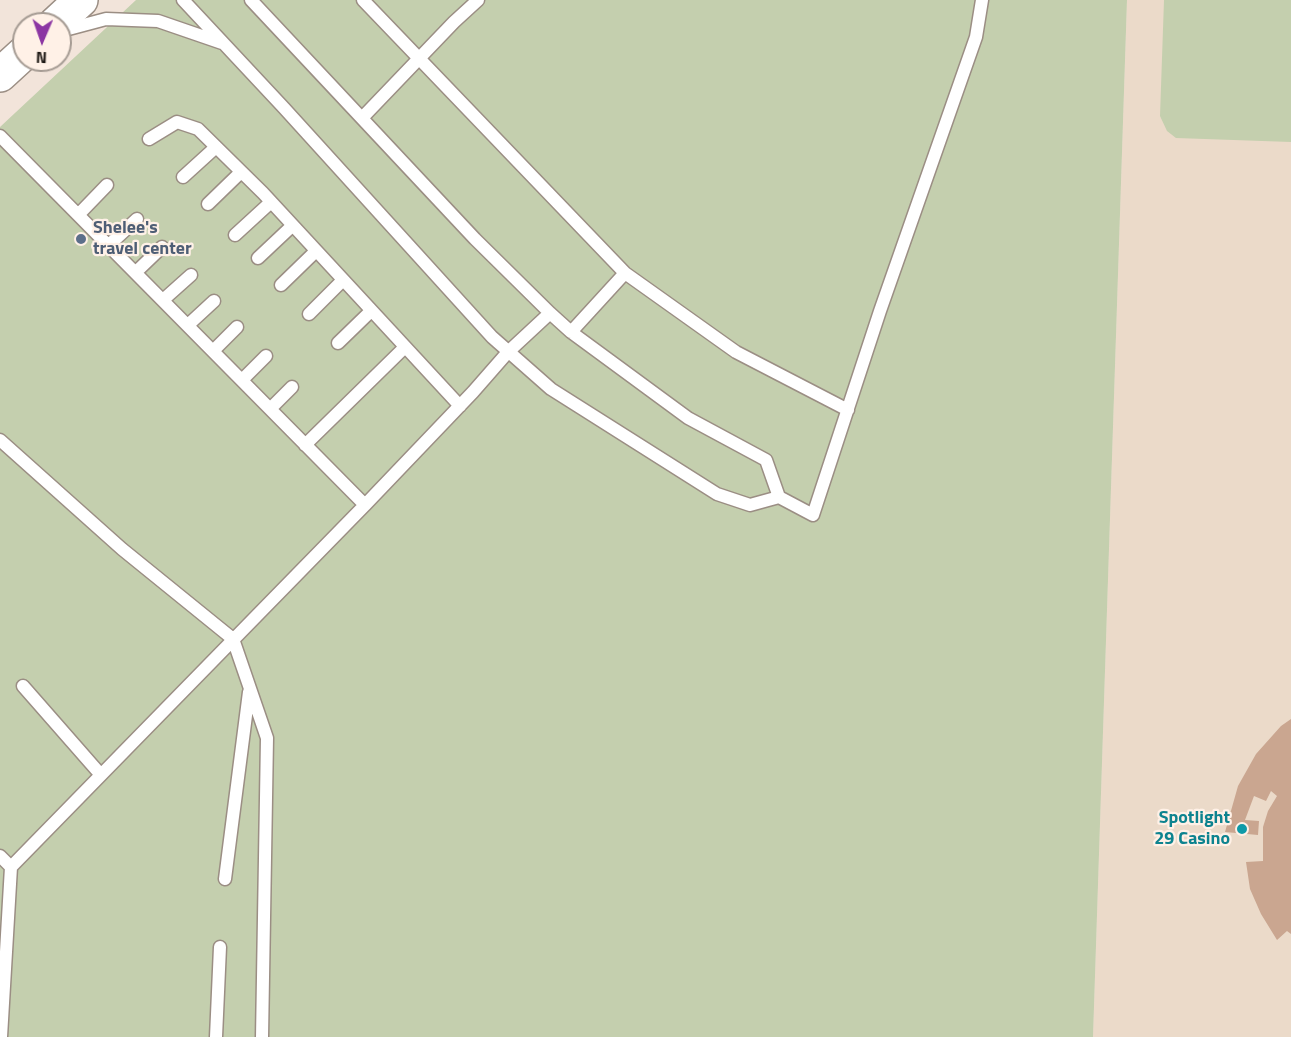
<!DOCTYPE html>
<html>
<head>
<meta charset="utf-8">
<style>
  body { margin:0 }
  #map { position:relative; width:1291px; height:1037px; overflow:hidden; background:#f2e4da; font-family:"Titillium Web",sans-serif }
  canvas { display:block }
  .north { position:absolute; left:12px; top:12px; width:60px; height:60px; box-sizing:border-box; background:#fff1e7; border:2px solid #a59b93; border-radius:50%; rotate:182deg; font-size:16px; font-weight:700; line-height:24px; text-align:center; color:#1e1915 }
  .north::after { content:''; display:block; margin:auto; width:21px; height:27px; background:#8c36a3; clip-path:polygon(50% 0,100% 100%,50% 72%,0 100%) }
</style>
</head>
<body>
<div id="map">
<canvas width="1291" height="1037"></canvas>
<div class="north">N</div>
</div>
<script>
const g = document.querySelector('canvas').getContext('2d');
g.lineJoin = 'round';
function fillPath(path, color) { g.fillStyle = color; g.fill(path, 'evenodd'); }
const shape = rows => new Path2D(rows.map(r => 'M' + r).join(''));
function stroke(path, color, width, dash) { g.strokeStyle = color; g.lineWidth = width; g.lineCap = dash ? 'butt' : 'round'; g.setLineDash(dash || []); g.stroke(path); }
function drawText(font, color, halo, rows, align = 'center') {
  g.font = font + ' "Titillium Web",sans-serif'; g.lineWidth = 4.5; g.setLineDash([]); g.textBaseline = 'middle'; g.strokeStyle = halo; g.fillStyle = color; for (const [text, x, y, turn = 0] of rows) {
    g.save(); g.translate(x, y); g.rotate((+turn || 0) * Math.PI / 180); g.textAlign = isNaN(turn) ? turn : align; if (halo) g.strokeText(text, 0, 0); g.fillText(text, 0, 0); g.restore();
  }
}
fillPath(shape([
  [1127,0,1291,0,1291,1037,1093,1037]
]), '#ebdac9');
fillPath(shape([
  [136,0,1127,0,1093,1037,0,1037,0,127],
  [1164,0,1291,0,1291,142,1176,138,1167,131,1160,116]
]), '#c4cfae');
fillPath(shape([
  [1291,719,1291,934,1287,931,1277,940,1261,914,1250,889,1246,862,1263,861,1263,827,1268,811,1277,796,1271,791,1266,801,1254,796,1245,820,1259,821,1258,835,1225,832,1238,786,1256,754,1281,726]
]), '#caa690');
const service = shape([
  [183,0,284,108,492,337,551,389,717,494,750,505,779,497,813,515,880,311,976,37,982,0],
  [251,0,475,239,550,313,571,332,688,418,766,460,779,497],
  [363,0,625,273,736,352,848,410],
  [61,31,106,19,158,21,222,43],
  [362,118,454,22,478,0],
  [0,136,365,505,473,392,508,352,550,313],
  [149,139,177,122,198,129,263,193,460,406],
  [183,177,216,147],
  [208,204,241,172],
  [79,214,107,185],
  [235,235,271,202],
  [109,245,137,219],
  [258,258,292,226],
  [136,272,162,247],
  [281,285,316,251],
  [163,300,191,275],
  [309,314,343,280],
  [188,325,214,301],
  [571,332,625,273],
  [338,343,371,311],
  [213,351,237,327],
  [242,380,266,356],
  [270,409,292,387],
  [0,440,122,549,233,639,267,738,262,1037],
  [305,445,405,347],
  [23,686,101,775],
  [0,856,11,867,365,505],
  [225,879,249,692],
  [1,1037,11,867],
  [216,1037,220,947]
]);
const primary = shape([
  [55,24,81,0],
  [0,75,24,53]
]);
stroke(service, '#9b8e84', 15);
stroke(primary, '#9b8e84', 36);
stroke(service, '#fff', 12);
stroke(primary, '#fff', 33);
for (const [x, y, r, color] of [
  [81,239,6,"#5c6f8a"],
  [1242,829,6,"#0f9aa8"]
]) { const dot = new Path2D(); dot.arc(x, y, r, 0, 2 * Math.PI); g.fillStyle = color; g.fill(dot); stroke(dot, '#fff1e7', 2); }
drawText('bold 18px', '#4e5e75', '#fff1e7', [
  ["Shelee's",93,229],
  ["travel center",93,250]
], 'left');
drawText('bold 18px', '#0d838f', '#fff1e7', [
  ["Spotlight",1230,819],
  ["29 Casino",1230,840]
], 'right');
</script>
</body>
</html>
